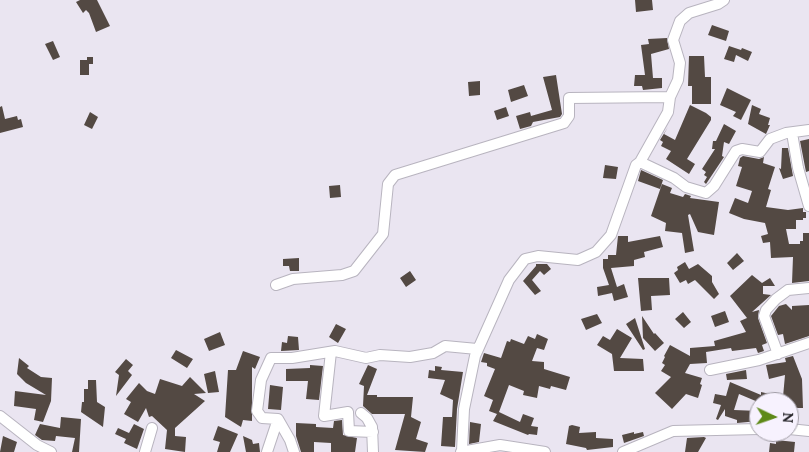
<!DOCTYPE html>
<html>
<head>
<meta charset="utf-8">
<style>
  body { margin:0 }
  #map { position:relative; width:809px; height:452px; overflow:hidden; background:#eae5f1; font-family:Lora,serif }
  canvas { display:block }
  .north { position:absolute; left:749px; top:392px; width:50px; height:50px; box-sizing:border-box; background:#f7f2fe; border:1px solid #a29ea7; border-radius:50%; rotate:93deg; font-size:14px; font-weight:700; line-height:20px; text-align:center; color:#222125 }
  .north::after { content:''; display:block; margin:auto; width:18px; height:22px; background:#5e8918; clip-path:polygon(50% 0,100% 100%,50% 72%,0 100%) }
</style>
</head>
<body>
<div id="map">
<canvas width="809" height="452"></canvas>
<div class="north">N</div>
</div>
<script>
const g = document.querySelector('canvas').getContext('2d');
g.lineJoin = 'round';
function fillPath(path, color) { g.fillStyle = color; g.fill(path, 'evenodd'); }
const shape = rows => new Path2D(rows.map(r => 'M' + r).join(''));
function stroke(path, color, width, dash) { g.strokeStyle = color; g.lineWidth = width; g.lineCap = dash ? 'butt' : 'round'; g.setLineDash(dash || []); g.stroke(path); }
fillPath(shape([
  [80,0,97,0,110,26,96,32,89,13,86,10,83,13,76,2],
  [635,0,652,0,653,10,636,12],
  [712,25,729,31,726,41,708,35],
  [667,38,669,49,651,54,653,78,662,78,662,88,643,90,642,86,634,86,635,75,645,75,641,45,649,44,648,39],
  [53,41,60,57,53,60,45,44],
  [729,46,741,50,742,48,752,52,748,61,736,55,734,62,724,59],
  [689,56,704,56,705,77,711,77,711,104,692,104,692,86,688,86],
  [87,57,93,57,93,64,89,64,89,75,80,75,80,60,87,60],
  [556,75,562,114,560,117,533,122,531,126,520,129,516,116,530,112,531,116,552,110,543,77],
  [480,81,480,95,469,96,468,82],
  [524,85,528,96,511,102,508,90],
  [727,88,751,100,741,120,733,116,736,112,720,105],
  [690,105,706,113,711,117,711,120,687,159,695,164,689,174,666,159,671,151,661,146,663,142,660,140,668,127,664,134,675,140],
  [752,105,761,109,759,114,770,118,768,125,770,125,766,134,748,124],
  [2,106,5,119,17,116,18,120,21,119,23,127,0,133,0,107],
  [506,107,509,116,497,120,494,111],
  [90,112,98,117,92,129,84,125],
  [724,124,736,131,729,144,724,142,722,156,724,157,706,184,704,182,707,177,704,175,706,172,702,169,715,149,712,149,713,141,716,141],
  [809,139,809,171,806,172,800,141],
  [782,148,788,148,793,176,783,179,779,168,781,169],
  [743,156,759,159,764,157,763,163,775,167,768,189,771,190,766,207,788,210,803,208,803,212,806,212,806,218,803,218,803,220,796,220,796,229,786,229,789,244,800,244,800,241,803,241,803,233,809,233,809,281,792,283,793,257,771,258,770,242,763,243,761,236,768,234,765,223,744,219,729,213,735,198,748,203,752,191,736,186,742,167,738,166,740,158],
  [605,165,618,167,616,179,603,178],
  [641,170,663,180,660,189,638,181],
  [662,184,672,188,670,193,683,197,685,194,691,196,690,198,719,202,714,235,698,232,690,214,688,215,694,251,685,253,682,233,665,231,666,223,651,216],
  [340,185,341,197,330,198,329,186],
  [618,236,628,236,628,242,660,236,663,247,644,252,645,257,634,260,634,266,611,268,617,287,624,284,628,297,614,301,612,293,598,296,597,287,609,285,603,268,603,259,608,259,608,255,616,255],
  [737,253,744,261,733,270,727,263],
  [299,258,299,271,290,271,289,266,283,266,283,259],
  [685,262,689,269,698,264,712,276,712,282,719,294,714,299,695,280,688,284,686,280,680,283,674,273,678,270,677,267],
  [536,264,547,264,551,269,544,275,540,271,532,280,541,291,535,295,523,281,536,266],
  [410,271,416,280,406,287,400,278],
  [752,275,762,283,770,278,775,286,763,286,763,294,771,295,752,312,759,310,758,318,767,343,762,345,764,351,758,353,756,348,732,351,731,348,706,352,707,363,690,364,685,373,702,378,700,384,702,385,698,398,686,394,672,409,655,393,671,377,661,371,665,365,662,363,665,357,664,356,670,345,690,356,690,348,715,346,714,341,746,332,740,321,747,318,730,296],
  [638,278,669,278,670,295,651,296,652,310,641,311],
  [786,304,792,310,792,306,809,305,809,336,785,344,783,334,778,335,771,316,779,306],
  [725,311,729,322,715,327,711,316],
  [683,312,691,322,684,328,675,319],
  [597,314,602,323,586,330,581,319],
  [642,316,654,334,655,333,664,343,655,351,643,338],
  [635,318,645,349,643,350,626,324],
  [336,324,346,329,338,343,329,337],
  [617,329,632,338,620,358,643,359,644,371,614,371,612,354,597,345,603,336,610,340],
  [220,332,225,345,209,351,204,339],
  [537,334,548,339,544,350,537,348,532,361,544,362,544,369,570,377,566,390,551,386,550,389,539,386,537,398,523,395,524,391,509,385,499,412,520,422,523,414,534,418,531,426,538,427,537,435,529,434,528,435,493,421,497,414,489,411,493,400,484,396,495,369,487,366,487,363,481,362,484,353,501,358,507,341,510,342,511,339,524,344,528,336,535,339],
  [288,336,298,337,299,350,281,351,282,342,287,343],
  [176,350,193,359,187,368,171,358],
  [243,351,260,357,255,369,252,367,252,421,243,420,241,427,225,417,228,370,236,370],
  [793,356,802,379,803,408,791,408,789,402,758,402,739,394,734,410,759,411,759,421,737,423,737,420,725,416,725,409,718,420,716,419,721,405,713,403,715,394,726,396,730,382,761,395,761,392,783,397,785,375,769,379,766,365,786,362,785,358],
  [19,358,29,366,27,368,41,377,52,378,51,401,43,422,34,420,36,409,14,406,15,391,46,395,26,383,17,374],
  [126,359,133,365,128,371,132,375,116,396,119,375,115,372],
  [310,365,323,366,319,400,306,399,308,381,286,381,286,369,310,368],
  [368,365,377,369,367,395,377,395,377,397,413,397,411,417,421,422,416,439,428,443,425,452,395,450,405,414,372,414,363,406,364,386,359,384],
  [435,366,442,367,441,370,463,372,457,409,455,447,441,446,443,417,452,417,453,400,440,394,445,380,428,378,429,370,435,371],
  [746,370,747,379,727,380,726,374],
  [215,371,219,392,208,393,204,374],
  [190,377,206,393,194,394,205,401,175,428,175,436,186,437,185,452,165,449,167,430,152,416,149,417,146,408,138,422,124,414,131,402,126,399,139,383,147,391,155,394,160,379,182,386],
  [88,380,96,380,97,402,105,407,103,427,81,412,82,402,84,402,84,389,88,389],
  [270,385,283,387,281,410,268,409],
  [61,417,81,419,79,452,72,452,75,438,56,436,55,441,42,440,35,435,40,424,60,428],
  [342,420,343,435,357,438,355,452,331,452,331,443,314,442,314,452,301,452,296,436,296,423,316,424,316,427,333,428,334,421],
  [470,422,481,424,479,442,469,444],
  [134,424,144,429,137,449,124,443,126,439,115,434,118,428,129,433],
  [572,425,580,427,579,433,596,432,596,438,613,439,613,447,587,450,586,448,566,444,569,426],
  [218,426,238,434,230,452,217,452,220,442,213,440],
  [634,432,634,434,643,432,644,436,624,443,622,435],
  [3,436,17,442,14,452,0,452],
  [243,436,252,440,253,444,259,443,260,452,246,452],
  [704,437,706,438,698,452,685,452,687,438],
  [776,440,795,442,794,452,769,452,770,443,776,444]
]), '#534943');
const minor = shape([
  [792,133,798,168,809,206],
  [640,162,668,112,670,97,678,80,680,63,673,40,680,21,689,13,718,4,724,0],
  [276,285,293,279,342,275,354,271,383,234,388,184,395,175,564,123,569,116,569,98,670,97],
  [331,352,324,416,348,412,349,431,373,432],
  [778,354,764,316,766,310,776,299,788,290,809,288],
  [710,370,759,360,809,343],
  [361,413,367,418,372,427,373,452],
  [0,416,37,445,51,452],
  [789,429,809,431],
  [462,451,464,409,475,356,509,280,525,259,538,256,578,260,596,252,611,235,636,165,640,162,674,178,686,187,706,193,714,186,736,151,742,149,760,152,770,139,786,133,809,130],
  [145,452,152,428],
  [267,452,278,419],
  [294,452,290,440,278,419,262,418,257,411,261,380,271,358,292,358,335,351,366,358,380,355,410,357,433,353,445,346,477,349],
  [461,452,500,445,545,452],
  [623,452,673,431,759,429]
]);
stroke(minor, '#b8b4bf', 12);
stroke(minor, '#fff', 10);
</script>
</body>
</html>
